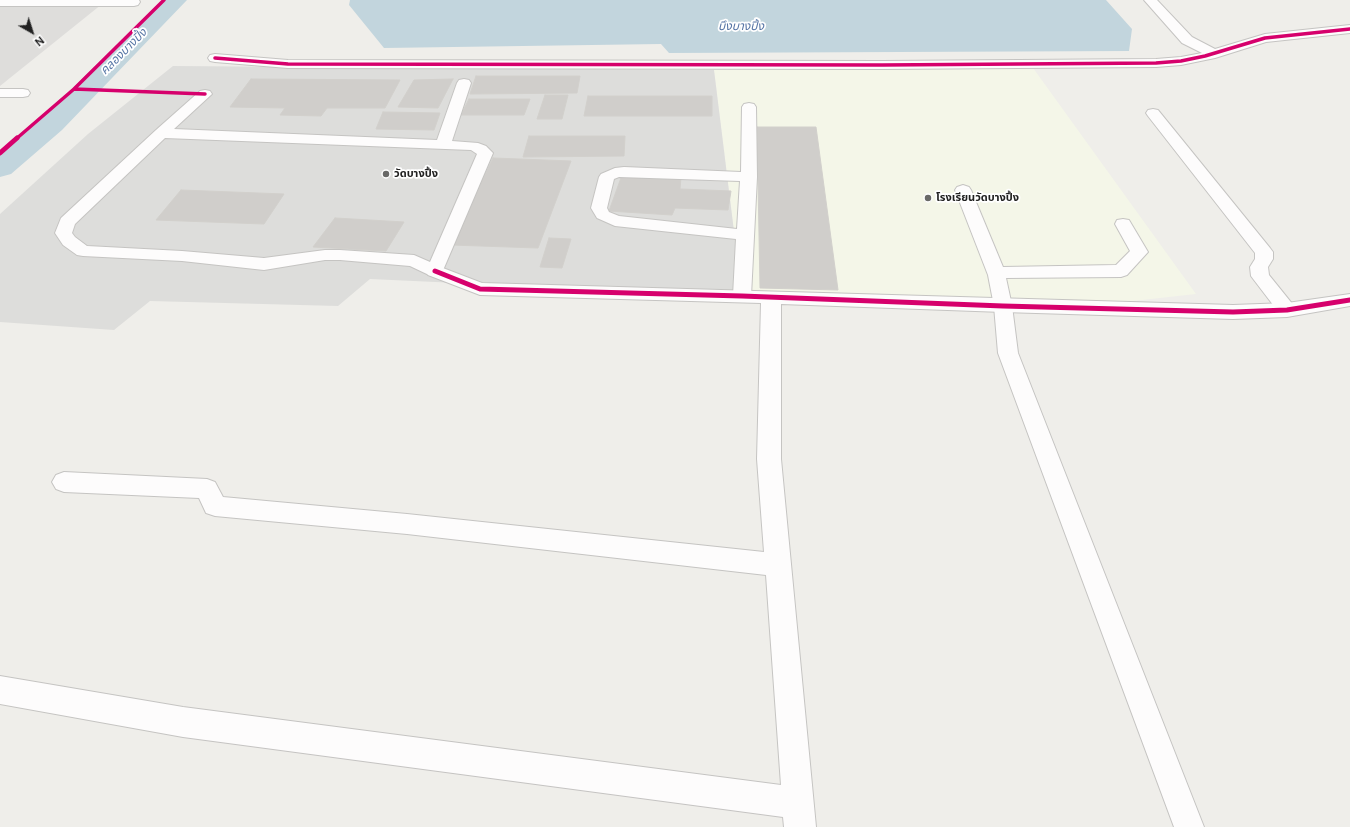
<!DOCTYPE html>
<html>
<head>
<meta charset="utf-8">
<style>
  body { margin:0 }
  #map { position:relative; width:1350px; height:827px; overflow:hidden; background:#efeeea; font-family:"DM Sans",sans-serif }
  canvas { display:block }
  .north { position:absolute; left:12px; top:12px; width:40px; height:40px; -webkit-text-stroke:3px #fff; paint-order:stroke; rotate:141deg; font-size:11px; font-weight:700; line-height:16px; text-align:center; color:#212121 }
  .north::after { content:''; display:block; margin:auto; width:14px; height:18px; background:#212121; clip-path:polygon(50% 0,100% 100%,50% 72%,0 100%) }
</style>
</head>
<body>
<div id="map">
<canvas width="1350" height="827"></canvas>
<div class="north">N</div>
</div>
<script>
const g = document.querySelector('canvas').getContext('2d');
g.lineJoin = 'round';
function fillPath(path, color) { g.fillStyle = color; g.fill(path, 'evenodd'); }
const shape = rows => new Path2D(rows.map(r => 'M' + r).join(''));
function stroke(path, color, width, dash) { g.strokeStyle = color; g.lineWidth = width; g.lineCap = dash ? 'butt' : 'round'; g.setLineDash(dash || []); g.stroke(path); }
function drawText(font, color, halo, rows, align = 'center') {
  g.font = font + ' "DM Sans","Noto Sans Thai",sans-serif'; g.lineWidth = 3.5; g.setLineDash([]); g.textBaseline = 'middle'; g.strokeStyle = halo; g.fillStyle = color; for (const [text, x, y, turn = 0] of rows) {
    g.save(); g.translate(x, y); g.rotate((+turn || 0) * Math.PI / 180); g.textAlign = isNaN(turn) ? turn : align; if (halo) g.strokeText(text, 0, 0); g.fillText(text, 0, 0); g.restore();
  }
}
fillPath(shape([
  [0,0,107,0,0,86]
]), '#dedddb');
fillPath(shape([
  [1028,61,1196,294,1069,308,742,296,714,70]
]), '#f4f6e8');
fillPath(shape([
  [173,66,714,70,742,296,370,279,338,306,150,301,114,330,0,322,0,214,88,134]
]), '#dddddb');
fillPath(shape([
  [350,0,1106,0,1132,29,1129,51,669,53,661,44,384,48,349,5]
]), '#c2d5dd');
fillPath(shape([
  [163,0,187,0,62,130,11,174,0,177,0,153,42,118,163,0]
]), '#c2d5dd');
const building = shape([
  [476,76,580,76,577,93,470,94,476,76],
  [251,79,400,80,385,108,327,108,321,116,280,115,285,108,230,107,251,79],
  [453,79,438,108,398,107,414,80,453,79],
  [545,95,568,95,562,119,537,119,545,95],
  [588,96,712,96,712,116,584,116,588,96],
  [469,99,530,99,524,115,461,115,469,99],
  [383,112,440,113,434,130,376,129,383,112],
  [757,127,816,127,838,290,760,288,757,127],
  [529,136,625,136,624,156,523,157,529,136],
  [493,158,571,161,538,248,452,245,493,158],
  [622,175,681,177,680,189,731,191,728,210,675,208,672,215,609,211,622,175],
  [181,190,284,194,264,224,156,220,181,190],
  [335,218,404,222,386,251,313,247,335,218],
  [549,238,571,239,562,268,540,267,549,238]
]);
fillPath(building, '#d0cecb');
stroke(building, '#d2d0cc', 1);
const service = shape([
  [464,79,469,80,471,83,452,141,478,143,486,146,493,153,441,275,435,277,429,275,410,266,340,260,325,260,264,270,182,261,83,256,77,255,63,245,55,233,61,218,156,130,200,91,205,90,210,91,212,94,174,129,437,140,457,83,459,80,464,79],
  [165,138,471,150,477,154,430,262,414,255,340,250,325,250,264,258,182,251,87,246,75,237,72,233,75,224,165,138],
  [749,103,754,104,756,107,757,177,751,296,748,300,742,302,736,300,733,296,736,239,615,226,597,218,591,208,599,177,601,174,615,168,624,167,741,172,742,107,744,104,749,103],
  [619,177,740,181,737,229,619,216,609,212,607,208,614,179,619,177],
  [1153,109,1158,110,1270,248,1273,252,1273,259,1268,267,1269,275,1294,306,1296,310,1294,314,1287,316,1280,314,1254,280,1251,276,1250,267,1255,259,1255,253,1148,116,1146,113,1148,110,1153,109],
  [963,185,969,187,971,190,1003,267,1116,265,1130,251,1115,224,1117,220,1123,219,1129,220,1148,252,1127,275,1121,277,1006,278,1012,306,1018,353,1204,827,1174,827,998,353,994,306,988,275,955,190,957,187,963,185]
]);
const minor = shape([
  [0,0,139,0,140,2,138,5,134,6,0,6,0,0],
  [1144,0,1157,0,1192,37,1215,49,1265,34,1350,25,1350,33,1266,42,1215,58,1181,65,1156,67,882,69,288,68,215,62,210,61,208,58,210,55,215,54,288,60,882,61,1156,59,1181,57,1202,53,1182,43,1144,0],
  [0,89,23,89,28,90,30,93,28,96,23,97,0,97,0,89],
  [435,265,482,283,1233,305,1287,303,1350,294,1350,306,1287,317,1233,319,1003,312,781,304,781,459,816,827,784,827,783,817,183,737,0,704,0,676,183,707,781,785,766,575,407,534,215,516,206,513,199,498,64,492,56,489,52,482,56,475,64,472,207,479,215,482,223,497,407,514,764,552,757,459,761,303,480,295,428,275,426,271,428,267,435,265]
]);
stroke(service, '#c5c4c2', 2);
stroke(minor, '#c5c4c2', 2);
fillPath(service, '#fdfcfc');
fillPath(minor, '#fdfcfc');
stroke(shape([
  [215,58,288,64,882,65,1156,63,1181,61,1205,56,1265,38,1350,29],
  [74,89,205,94],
  [16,139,74,89,164,0]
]), '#d6006c', 3.5);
stroke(shape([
  [0,153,17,138],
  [435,271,480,289,742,296,1003,306,1233,312,1287,310,1350,300]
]), '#d6006c', 5);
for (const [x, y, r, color] of [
  [386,174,4,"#696967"],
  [928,198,4,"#696967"]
]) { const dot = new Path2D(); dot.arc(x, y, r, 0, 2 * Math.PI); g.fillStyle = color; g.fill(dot); stroke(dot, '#fff', 1.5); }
drawText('bold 11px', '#212121', '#fff', [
  ["วัดบางปิ้ง",394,174],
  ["โรงเรียนวัดบางปิ้ง",936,198]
], 'left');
drawText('italic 12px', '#5876a6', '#fff', [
  ["บึงบางปิ้ง",741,27],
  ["คลองบางปิ้ง",124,52,-45]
]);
</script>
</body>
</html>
